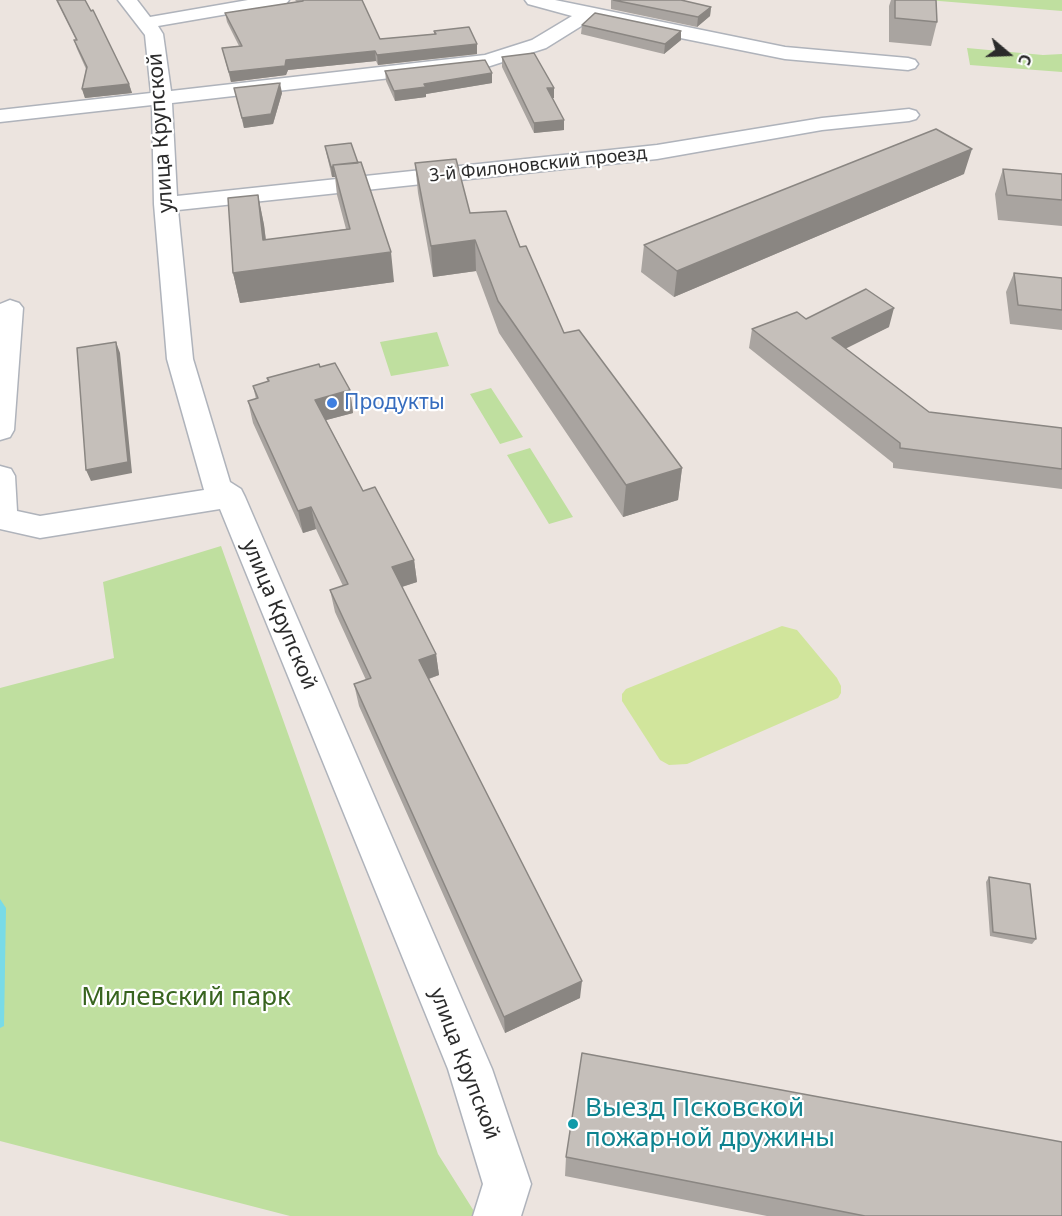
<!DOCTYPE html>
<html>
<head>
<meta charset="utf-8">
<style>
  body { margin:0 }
  #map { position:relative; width:1062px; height:1216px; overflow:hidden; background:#ece4df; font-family:"Noto Sans",sans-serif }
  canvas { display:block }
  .north { position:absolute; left:978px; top:24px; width:60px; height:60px; -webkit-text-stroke:4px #fff; paint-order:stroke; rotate:109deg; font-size:16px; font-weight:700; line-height:24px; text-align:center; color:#2b2b2b }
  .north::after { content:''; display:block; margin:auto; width:21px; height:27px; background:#2b2b2b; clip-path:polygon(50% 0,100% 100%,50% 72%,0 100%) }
</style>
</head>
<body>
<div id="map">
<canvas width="1062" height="1216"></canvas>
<div class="north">С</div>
</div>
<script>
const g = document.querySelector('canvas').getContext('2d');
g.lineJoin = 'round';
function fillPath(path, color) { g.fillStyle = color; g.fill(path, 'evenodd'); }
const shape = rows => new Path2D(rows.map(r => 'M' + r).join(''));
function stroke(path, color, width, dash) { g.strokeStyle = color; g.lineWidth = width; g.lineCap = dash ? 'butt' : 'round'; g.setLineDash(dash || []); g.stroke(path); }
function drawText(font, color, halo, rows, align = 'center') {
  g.font = font + ' "Noto Sans",sans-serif'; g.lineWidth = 4.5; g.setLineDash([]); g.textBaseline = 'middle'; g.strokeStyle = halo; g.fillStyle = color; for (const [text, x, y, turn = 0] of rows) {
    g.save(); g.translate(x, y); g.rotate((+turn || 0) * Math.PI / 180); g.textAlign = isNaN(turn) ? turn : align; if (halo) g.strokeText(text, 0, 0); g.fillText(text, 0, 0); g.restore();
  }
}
fillPath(shape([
  [927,0,1062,0,1062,11],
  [967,48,1043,55,1062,54,1062,72,970,65],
  [437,332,449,366,391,376,380,342],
  [491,388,523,437,500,444,470,394],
  [530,448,573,517,549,524,507,455],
  [221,546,438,1154,477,1216,290,1216,0,1141,0,688,114,658,103,582]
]), '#bfdf9f');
fillPath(shape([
  [782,626,797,630,837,678,841,686,841,693,838,698,687,764,669,765,660,760,622,701,622,694,626,689]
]), '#d1e59c');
fillPath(shape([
  [0,899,6,908,4,1026,0,1028]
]), '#79dbe7');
const minor = shape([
  [118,0,137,0,150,17,248,0,289,0,286,4,280,5,158,26,163,34,171,91,485,55,532,40,572,16,528,4,525,0,555,0,785,47,908,58,915,60,918,64,915,68,908,70,785,59,591,20,546,48,487,67,172,103,177,196,657,145,822,118,909,109,916,111,919,115,916,119,909,121,822,130,657,159,178,210,193,359,230,482,241,489,245,497,492,1069,531,1184,521,1216,473,1216,483,1184,448,1069,220,509,40,538,0,529,0,466,11,469,15,476,17,511,40,516,204,490,167,359,154,204,152,105,0,122,0,110,151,93,145,35,118,0],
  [10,300,19,303,23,308,14,430,10,437,0,440,0,304,10,300]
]);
stroke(minor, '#afb3bb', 3);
fillPath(minor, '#fff');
fillPath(shape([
  [56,0,85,0,129,84,132,93,85,98,82,89,86,69,77,49,74,40,76,40],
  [295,0,362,0,380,39,434,34,434,31,477,54,378,65,376,61,288,70,286,75,231,82,222,48,239,46,227,22,225,13,297,2],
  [611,0,711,7,710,16,697,27,611,9],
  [891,0,936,0,937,22,931,46,889,42,889,6],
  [582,25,681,31,681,40,664,54,581,34],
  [502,57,554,88,554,98,552,98,564,130,534,133,502,67],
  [385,71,492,83,426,94,426,97,395,101,386,81],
  [234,88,282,93,273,124,244,128],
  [325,146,394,282,240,303,233,273,258,195,264,225,266,240,346,229,337,195,335,177,332,177,327,156],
  [415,163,470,213,520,247,564,333,682,468,678,500,623,517,499,333,476,271,433,277,418,193],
  [1003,169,1062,174,1062,226,998,220,995,194],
  [964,174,674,297,641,272,644,245],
  [1014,273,1062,278,1062,330,1010,324,1006,292],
  [806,319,889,327,845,348,929,412,1062,428,1062,489,893,468,893,463,749,348,752,329],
  [320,367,350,390,353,413,326,420,363,491,414,560,417,582,402,587,436,654,439,675,429,679,580,998,505,1033,359,706,354,684,366,680,335,612,330,590,343,586,316,529,303,533,253,423,248,401,256,399,253,386,268,382,267,378],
  [989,877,1036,939,1032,944,990,936,986,882],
  [566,1157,1062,1216,767,1216,565,1176]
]), '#a9a4a0');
fillPath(shape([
  [711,7,710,16,697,27,698,17],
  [681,31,681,40,664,54,665,44],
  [477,44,477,54,378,65,377,55],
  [375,51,376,61,288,70,286,75,231,82,229,72,286,60],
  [492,73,492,83,426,94,426,97,395,101,394,91,424,84],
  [280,83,282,93,273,124,244,128,242,118],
  [129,84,132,93,85,98,82,89],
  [547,88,554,88,554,98,547,98],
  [564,120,564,130,534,133,534,123],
  [972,149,964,174,674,297,677,271],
  [331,167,333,167,335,177,332,177],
  [258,195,264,225,269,268,391,252,394,282,240,303,233,273,263,240],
  [475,240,476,271,433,277,431,246],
  [894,308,889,327,827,358,832,338],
  [116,342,120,353,132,473,91,481,86,470],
  [350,390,353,413,319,422,315,400],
  [682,468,678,500,623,517,626,485],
  [311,507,316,529,303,533,298,511],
  [414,560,417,582,395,589,392,567],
  [436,654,439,675,422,681,419,660],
  [582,981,580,998,505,1033,504,1017]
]), '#8a8682');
const building = shape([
  [57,0,85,0,91,11,93,10,129,84,82,89,87,67,74,40,77,40,57,0],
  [303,0,362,0,380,39,436,34,434,31,469,27,477,44,377,55,375,51,286,60,285,66,229,72,222,48,242,46,225,13,303,1,303,0],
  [613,0,681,0,711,7,698,17,613,0],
  [895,0,936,0,937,22,895,18,895,0],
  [595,13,681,31,665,44,582,25,595,13],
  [534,53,554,88,547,88,564,120,534,123,502,57,534,53],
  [485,60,492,73,424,84,426,87,394,91,385,71,485,60],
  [280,83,271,114,242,118,234,88,280,83],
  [936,129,972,149,677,271,644,245,936,129],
  [351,143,358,163,333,165,333,167,331,167,325,146,351,143],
  [456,159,470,213,506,211,520,247,526,246,564,333,579,330,682,468,626,485,498,301,475,240,431,246,415,163,456,159],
  [361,162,391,252,233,273,228,198,258,195,263,240,350,229,333,165,361,162],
  [1003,169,1062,174,1062,200,1007,195,1003,169],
  [1014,273,1062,278,1062,310,1018,305,1014,273],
  [866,289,894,308,832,338,929,412,1062,428,1062,469,900,448,900,443,752,329,797,312,806,319,866,289],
  [116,342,128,462,86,470,77,348,116,342],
  [335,363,350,390,315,400,363,491,375,487,414,560,392,567,436,654,419,660,582,981,504,1017,354,684,371,678,330,590,348,584,311,507,298,511,248,401,258,398,253,386,269,381,267,378,319,364,320,367,335,363],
  [989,877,1030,884,1036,939,993,932,989,877],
  [582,1053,1062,1142,1062,1216,865,1216,566,1157,582,1053]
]);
fillPath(building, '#c5bfba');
stroke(building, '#8a8682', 1.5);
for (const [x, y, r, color] of [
  [332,403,6,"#3f7fe0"],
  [573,1124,6,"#0f9aa8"]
]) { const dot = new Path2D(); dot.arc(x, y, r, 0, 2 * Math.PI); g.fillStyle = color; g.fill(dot); stroke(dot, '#fff', 2); }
drawText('18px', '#2b2b2b', '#fff', [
  ["3-й Филоновский проезд",538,165,-6]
]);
drawText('21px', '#2b2b2b', '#fff', [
  ["улица Крупской",161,133,-94],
  ["улица Крупской",279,615,67],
  ["улица Крупской",464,1064,69]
]);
drawText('21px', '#366cbe', '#fff', [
  ["Продукты",344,403]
], 'left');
drawText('26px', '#38641f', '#fff', [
  ["Милевский парк",186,998]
]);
drawText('26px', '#0d838f', '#fff', [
  ["Выезд Псковской",585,1109],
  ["пожарной дружины",585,1139]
], 'left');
</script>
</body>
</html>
